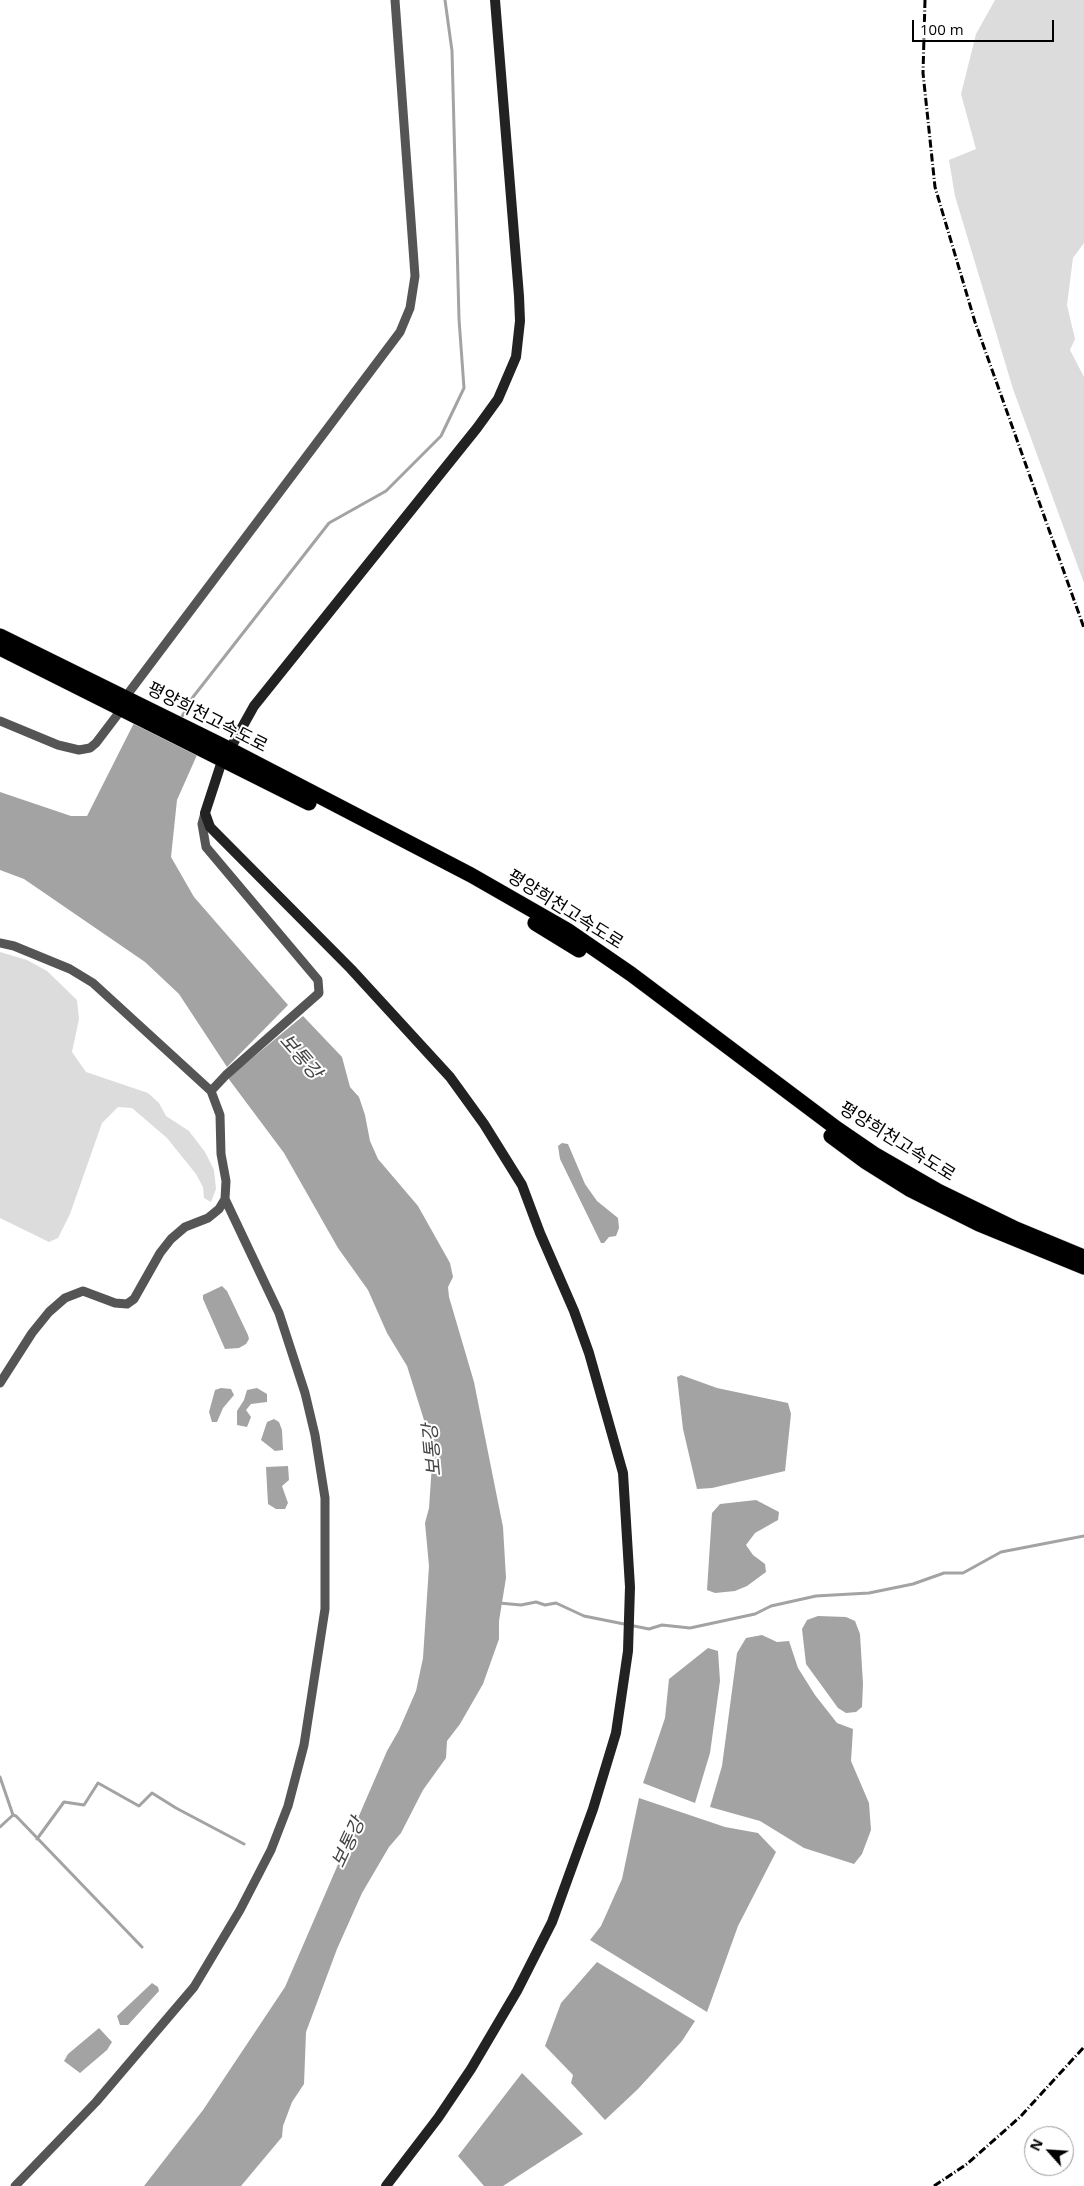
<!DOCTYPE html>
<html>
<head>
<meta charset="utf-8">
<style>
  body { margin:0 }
  #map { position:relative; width:1084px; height:2186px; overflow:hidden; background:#fff; font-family:"Open Sans",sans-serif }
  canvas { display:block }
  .north { position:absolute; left:1024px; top:2126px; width:50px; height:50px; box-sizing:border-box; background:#fff; border:1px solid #999; border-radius:50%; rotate:296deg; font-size:14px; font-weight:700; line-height:20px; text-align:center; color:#000 }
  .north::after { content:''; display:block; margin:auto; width:18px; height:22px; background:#000; clip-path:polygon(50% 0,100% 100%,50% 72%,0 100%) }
  .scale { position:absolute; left:912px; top:20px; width:142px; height:22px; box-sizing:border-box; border:2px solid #000; border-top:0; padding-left:6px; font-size:15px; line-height:18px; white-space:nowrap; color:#000; -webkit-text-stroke:4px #fff; paint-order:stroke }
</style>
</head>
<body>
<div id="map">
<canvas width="1084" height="2186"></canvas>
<div class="north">N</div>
<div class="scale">100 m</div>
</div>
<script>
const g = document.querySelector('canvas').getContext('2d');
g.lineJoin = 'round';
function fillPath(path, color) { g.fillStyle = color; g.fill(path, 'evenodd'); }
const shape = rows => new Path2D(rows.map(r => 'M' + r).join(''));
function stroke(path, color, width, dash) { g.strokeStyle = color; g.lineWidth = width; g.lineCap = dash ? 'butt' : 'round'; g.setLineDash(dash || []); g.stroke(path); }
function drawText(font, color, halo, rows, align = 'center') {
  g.font = font + ' "Open Sans","Noto Sans KR",sans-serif'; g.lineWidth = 4; g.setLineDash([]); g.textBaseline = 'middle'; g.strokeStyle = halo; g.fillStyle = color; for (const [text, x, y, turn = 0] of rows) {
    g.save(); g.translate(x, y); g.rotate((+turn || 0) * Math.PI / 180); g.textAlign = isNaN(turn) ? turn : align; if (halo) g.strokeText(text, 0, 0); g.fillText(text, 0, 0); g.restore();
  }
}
fillPath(shape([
  [995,0,1084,0,1084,243,1073,258,1067,305,1075,339,1070,350,1084,377,1084,583,1013,389,955,196,949,160,976,149,961,94,976,34],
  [0,952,27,960,47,971,77,1000,79,1019,72,1052,86,1072,148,1093,159,1103,166,1116,189,1131,205,1152,214,1170,216,1189,211,1202,204,1198,203,1187,196,1174,167,1138,132,1108,118,1107,102,1123,70,1214,58,1238,49,1242,0,1218]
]), '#dcdcdc');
fillPath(shape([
  [135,721,197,755,177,800,171,857,194,897,288,1005,227,1067,179,994,145,962,24,879,0,870,0,792,71,816,87,816],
  [303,1016,342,1057,350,1087,359,1097,365,1115,370,1141,378,1159,418,1206,450,1263,453,1277,448,1287,449,1297,474,1382,503,1527,506,1578,499,1621,499,1639,483,1684,460,1724,447,1741,446,1758,423,1790,401,1833,389,1847,362,1893,337,1949,306,2032,304,2084,292,2102,283,2126,282,2137,241,2186,144,2186,203,2110,285,1987,387,1751,399,1730,416,1691,423,1658,429,1566,425,1523,429,1508,432,1464,429,1436,407,1366,387,1333,368,1290,338,1248,284,1153,228,1078],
  [562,1143,568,1144,585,1184,597,1201,618,1218,619,1228,616,1236,609,1237,604,1243,601,1243,560,1159,558,1146],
  [222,1286,227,1291,248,1335,249,1339,246,1344,239,1348,225,1349,203,1299,203,1295],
  [681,1375,717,1388,788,1403,791,1414,785,1471,712,1488,697,1489,683,1429,677,1377],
  [221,1388,231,1389,234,1395,223,1408,217,1422,212,1422,209,1412,215,1390],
  [257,1388,267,1394,267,1402,251,1404,246,1410,251,1417,247,1427,237,1425,237,1411,244,1400,247,1390],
  [274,1419,279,1422,282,1430,283,1450,275,1451,261,1440,267,1422],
  [288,1466,289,1480,282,1486,288,1503,285,1509,276,1509,268,1504,266,1467],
  [756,1500,779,1512,778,1520,755,1533,746,1545,753,1555,765,1564,766,1572,747,1586,735,1591,715,1593,707,1590,712,1513,720,1504],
  [818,1616,846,1617,855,1621,860,1634,863,1684,862,1707,856,1712,846,1713,838,1708,806,1664,802,1629,807,1620],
  [762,1635,777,1642,789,1641,798,1668,815,1695,837,1723,853,1729,851,1761,869,1803,871,1830,862,1854,854,1864,804,1848,760,1821,710,1807,722,1766,737,1653,746,1638],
  [708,1648,718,1651,720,1681,710,1753,695,1803,643,1783,665,1718,669,1679],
  [639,1798,725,1827,758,1833,776,1852,738,1926,707,2012,590,1940,601,1926,622,1879],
  [597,1962,695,2021,682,2041,638,2089,605,2120,571,2083,573,2075,545,2046,561,2003],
  [152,1983,158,1987,159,1991,128,2025,120,2025,117,2016],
  [99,2028,112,2042,107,2050,80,2073,64,2061,68,2054],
  [522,2073,583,2134,503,2186,484,2186,458,2156]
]), '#a3a3a3');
stroke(shape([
  [180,720,193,697,329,523,386,491,441,436,464,388,459,319,452,51,445,0],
  [499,1603,521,1605,536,1602,545,1605,556,1603,584,1616,649,1629,662,1625,690,1628,755,1614,771,1606,816,1596,869,1593,913,1584,944,1573,963,1573,1001,1552,1084,1536],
  [0,1777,13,1815],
  [0,1827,13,1815,16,1816,142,1947],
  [37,1839,64,1802,84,1805,98,1783,139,1806,152,1793,176,1808,244,1844]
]), '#a3a3a3', 3);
const motorway = shape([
  [0,636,221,745,471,875,567,930,631,974,836,1128,874,1154,938,1191,1016,1229,1084,1257],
  [0,648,309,803],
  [535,923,579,950],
  [831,1136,866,1162,909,1189,979,1224,1084,1267]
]);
stroke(motorway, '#dbdbdb', 16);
stroke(shape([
  [0,721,58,745,79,750,90,748,96,743,118,714,130,691,400,332,410,308,415,276,395,0],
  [0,943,14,946,70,969,93,983,211,1091,226,1075,319,993,318,980,206,847,202,824,205,813],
  [0,1383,32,1333,49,1312,65,1298,83,1291,115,1303,127,1304,134,1299,160,1253,171,1239,185,1227,208,1218,219,1209,225,1199],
  [15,2186,96,2102,194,1987,240,1910,271,1850,288,1806,304,1745,325,1609,325,1498,315,1435,305,1393,279,1313,225,1199,226,1181,221,1154,220,1115,211,1091]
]), '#555', 9);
stroke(shape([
  [386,2186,438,2118,471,2069,517,1991,552,1922,593,1809,616,1733,628,1651,630,1587,623,1473,589,1353,574,1311,540,1233,522,1185,484,1124,450,1077,351,969,210,827,205,813,220,767,254,706,477,428,498,399,516,357,520,321,519,296,495,0]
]), '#222', 10);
stroke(motorway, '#000', 15);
stroke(shape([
  [925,0,923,73,935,187,975,322,1084,628],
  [934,2186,967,2164,1020,2117,1084,2047]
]), '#000', 3, [8, 2.5, 1, 2.5]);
drawText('18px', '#000', '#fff', [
  ["평양희천고속도로",207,718,27],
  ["평양희천고속도로",565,910,32],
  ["평양희천고속도로",897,1142,32]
]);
drawText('italic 19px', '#444', '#fff', [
  ["보통강",300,1057,49],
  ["보통강",433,1450,-95],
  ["보통강",349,1843,-65]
]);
</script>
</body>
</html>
